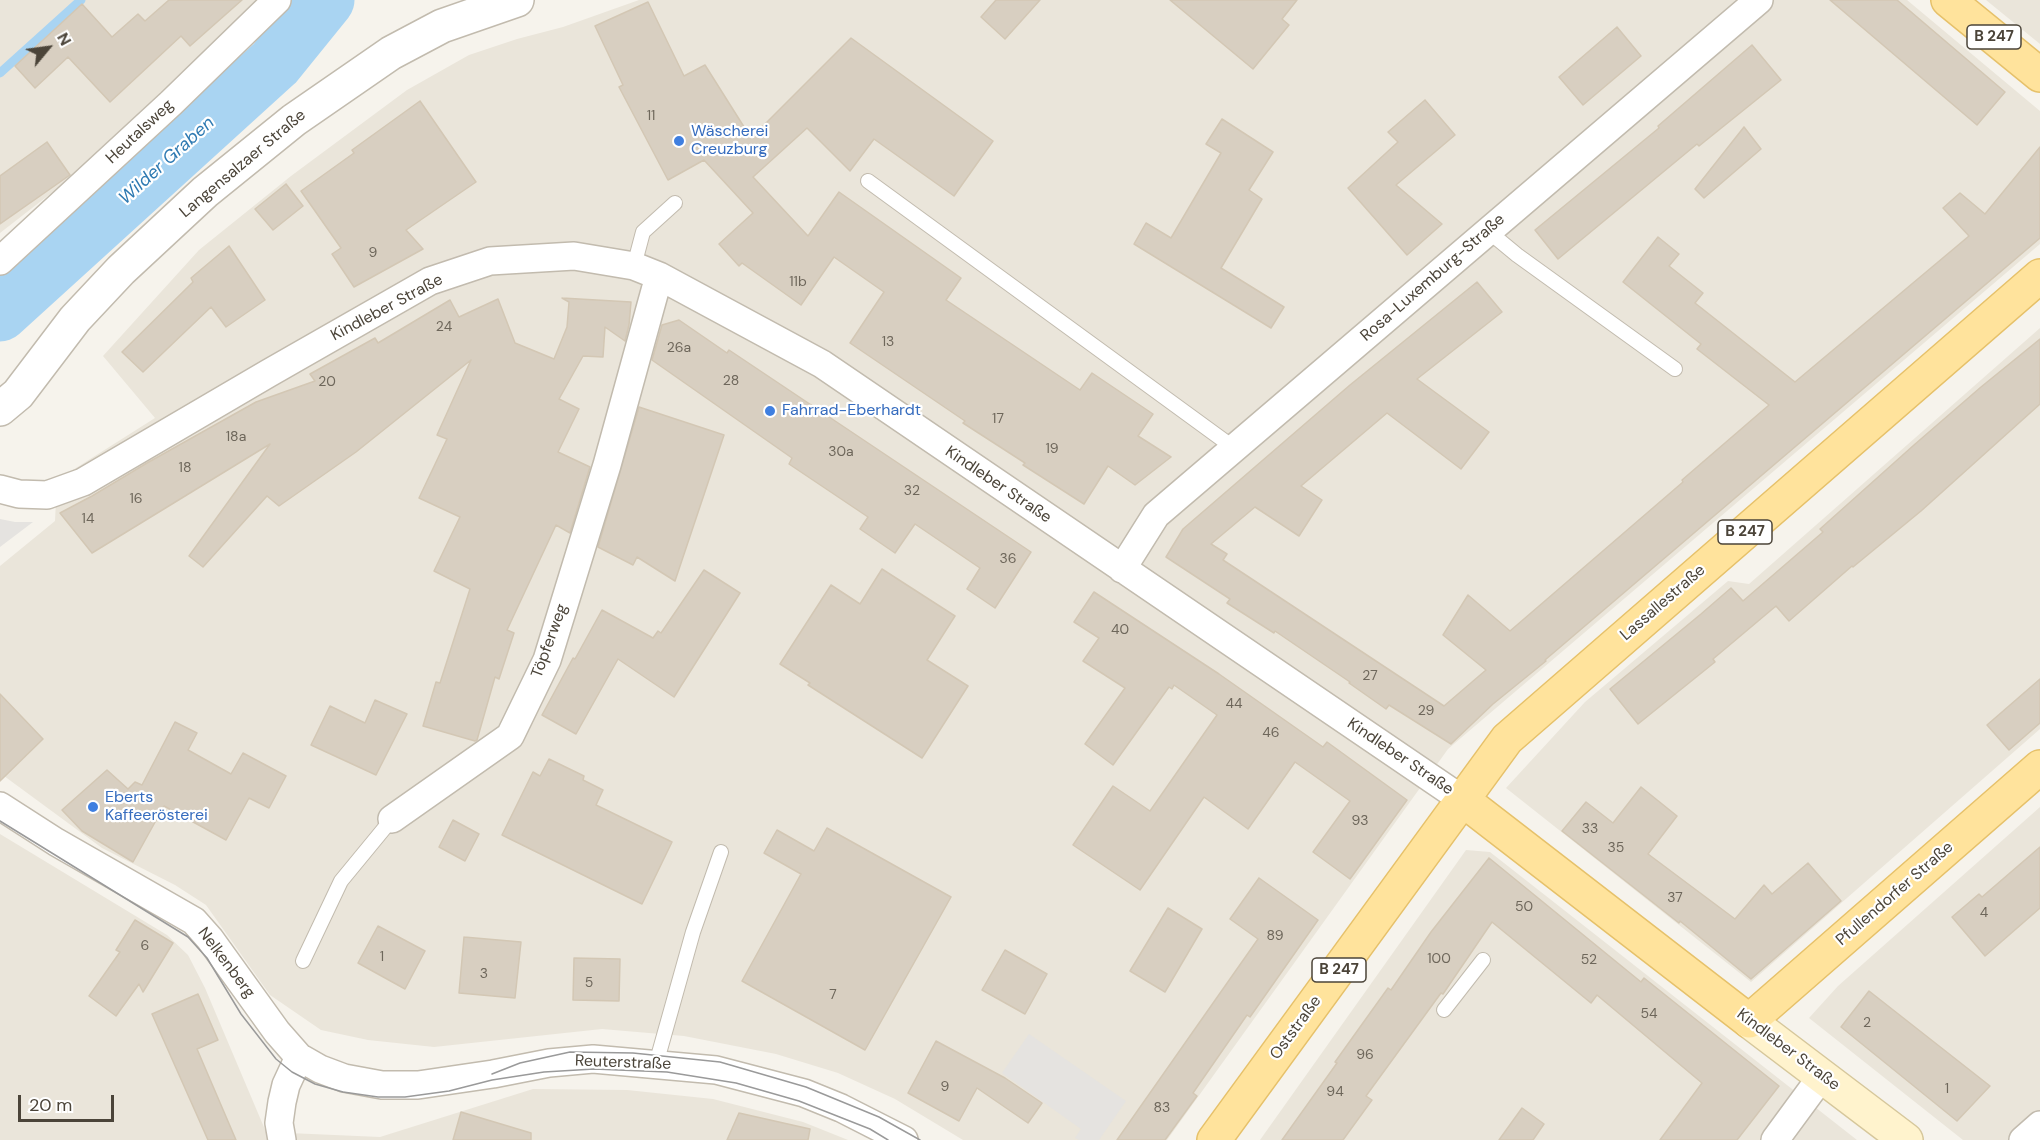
<!DOCTYPE html>
<html>
<head>
<meta charset="utf-8">
<style>
  body { margin:0 }
  #map { position:relative; width:2040px; height:1140px; overflow:hidden; background:#f6f3ec; font-family:"DM Sans",sans-serif }
  canvas { display:block }
  .north { position:absolute; left:18px; top:18px; width:60px; height:60px; -webkit-text-stroke:4px #fff; paint-order:stroke; rotate:61deg; font-size:16px; font-weight:700; line-height:24px; text-align:center; color:#4b4439 }
  .north::after { content:''; display:block; margin:auto; width:21px; height:27px; background:#4b4439; clip-path:polygon(50% 0,100% 100%,50% 72%,0 100%) }
  .scale { position:absolute; left:18px; top:1095px; width:96px; height:27px; box-sizing:border-box; border:3px solid #4b4439; border-top:0; padding-left:8px; font-size:18px; line-height:21px; white-space:nowrap; color:#4b4439; -webkit-text-stroke:4px #fff; paint-order:stroke }
</style>
</head>
<body>
<div id="map">
<canvas width="2040" height="1140"></canvas>
<div class="north">N</div>
<div class="scale">20 m</div>
</div>
<script>
const g = document.querySelector('canvas').getContext('2d');
g.lineJoin = 'round';
function fillPath(path, color) { g.fillStyle = color; g.fill(path, 'evenodd'); }
const shape = rows => new Path2D(rows.map(r => 'M' + r).join(''));
function stroke(path, color, width, dash) { g.strokeStyle = color; g.lineWidth = width; g.lineCap = dash ? 'butt' : 'round'; g.setLineDash(dash || []); g.stroke(path); }
function drawText(font, color, halo, rows, align = 'center') {
  g.font = font + ' "DM Sans",sans-serif'; g.lineWidth = 4.5; g.setLineDash([]); g.textBaseline = 'middle'; g.strokeStyle = halo; g.fillStyle = color; for (const [text, x, y, turn = 0] of rows) {
    g.save(); g.translate(x, y); g.rotate((+turn || 0) * Math.PI / 180); g.textAlign = isNaN(turn) ? turn : align; if (halo) g.strokeText(text, 0, 0); g.fillText(text, 0, 0); g.restore();
  }
}
fillPath(shape([
  [0,0,265,0,72,177,0,233],
  [639,0,1907,0,2040,111,2040,244,1448,749,1167,1140,963,1140,895,1099,838,1073,776,1054,684,1036,602,1029,434,1047,368,1040,321,1030,270,995,206,905,175,885,102,848,0,773,0,566,55,521,57,480,155,418,103,356,199,250,291,176,407,90,469,55,517,39,563,27],
  [1986,0,2040,0,2040,44],
  [2040,328,2040,729,1751,982,1506,788,1585,702,1728,581,1749,584],
  [2040,807,2040,1140,1963,1140,1809,1018,1838,986],
  [0,834,167,935,188,955,205,988,266,1132,380,1137,533,1089,627,1090,713,1099,803,1122,848,1140,0,1140],
  [1466,850,1490,852,1857,1140,1260,1140]
]), '#eae5da');
fillPath(shape([
  [0,519,15,522,33,522,0,547],
  [1029,1034,1126,1101,1099,1140,1079,1140,1075,1138,1081,1129,1002,1073]
]), '#e5e3e0');
stroke(shape([
  [0,73,81,0]
]), '#a9d4f2', 9);
stroke(shape([
  [0,313,275,63,326,0]
]), '#a9d4f2', 57);
const building = shape([
  [169,0,242,0,190,46,181,36,110,102,68,57,35,88,15,66,82,4,112,37,138,14,145,21,169,0],
  [996,0,1040,0,1005,39,981,17,996,0],
  [1170,0,1297,0,1282,19,1289,25,1253,69,1170,0],
  [1830,0,1897,0,2005,92,1977,125,1830,0],
  [648,2,684,76,705,65,751,138,851,38,993,141,954,196,874,139,850,171,807,128,753,177,808,236,839,192,961,278,946,300,1080,390,1092,373,1153,414,1138,436,1171,457,1135,485,1108,466,1084,504,1023,465,1025,463,963,423,965,421,850,343,884,292,834,257,801,305,742,263,739,266,719,244,753,213,704,160,668,180,619,87,623,85,595,26,648,2],
  [1617,27,1641,56,1583,105,1559,77,1617,27],
  [1752,45,1781,80,1699,146,1697,144,1558,259,1535,230,1659,128,1658,126,1752,45],
  [1425,100,1455,135,1396,185,1442,224,1407,255,1348,188,1398,142,1388,132,1425,100],
  [420,101,476,182,406,230,423,249,354,287,332,254,341,248,301,191,354,153,352,150,420,101],
  [1222,119,1273,152,1249,190,1262,199,1221,268,1284,307,1271,328,1134,244,1146,223,1171,238,1221,153,1206,144,1222,119],
  [1744,127,1761,149,1704,198,1695,189,1744,127],
  [47,142,70,175,0,224,0,176,47,142],
  [2040,147,2040,238,1545,660,1546,661,1493,704,1451,744,1389,705,1386,709,1349,683,1350,682,1275,631,1274,633,1227,603,1230,599,1166,557,1183,529,1350,385,1477,282,1502,312,1417,379,1489,432,1461,469,1387,413,1301,486,1322,500,1299,536,1255,507,1211,544,1227,554,1223,560,1444,706,1486,670,1443,635,1468,595,1510,631,1683,482,1682,480,1769,405,1697,349,1701,344,1623,282,1658,237,1679,254,1669,266,1703,293,1695,303,1795,382,1969,236,1943,208,1960,193,1985,214,2040,147],
  [286,184,303,206,273,230,255,209,286,184],
  [229,246,265,300,226,327,211,307,143,372,122,352,193,282,191,278,229,246],
  [562,298,631,302,629,325,625,341,605,327,603,357,583,356,559,399,579,409,558,452,590,467,570,533,556,525,507,630,514,633,499,679,495,677,477,740,475,741,423,726,436,682,440,683,470,589,434,571,460,517,419,498,447,439,437,435,471,360,356,452,279,506,267,496,203,567,189,556,270,444,92,553,60,513,92,496,147,463,256,402,315,381,310,374,375,338,378,343,450,300,459,317,498,299,515,343,554,359,567,327,569,302,562,298],
  [679,320,727,353,729,350,1031,552,995,608,967,589,980,568,915,524,895,553,860,529,868,517,789,464,792,458,652,360,662,325,679,320],
  [2040,339,2040,404,1921,511,1853,567,1852,566,1789,621,1776,606,1713,659,1715,662,1638,724,1610,689,1701,614,1731,588,1743,601,1823,532,1820,529,1914,445,1981,387,2040,339],
  [639,407,724,435,675,581,637,557,633,565,598,547,639,407],
  [882,569,955,616,927,660,968,686,922,758,808,685,810,683,780,664,831,585,860,604,882,569],
  [704,570,740,593,674,697,618,659,576,734,542,715,573,658,575,659,602,610,653,638,658,631,661,633,704,570],
  [1094,592,1219,674,1323,747,1327,742,1407,800,1350,879,1313,852,1350,801,1295,762,1248,829,1204,797,1140,890,1073,845,1113,786,1150,811,1217,715,1174,685,1172,689,1169,687,1113,765,1085,744,1125,688,1083,661,1099,638,1074,622,1094,592],
  [2040,679,2040,723,2009,750,1987,725,2040,679],
  [0,694,43,739,0,781,0,694],
  [375,700,407,714,376,775,311,745,330,706,365,723,375,700],
  [175,722,197,733,188,750,231,774,243,753,286,776,269,808,249,798,226,840,164,806,133,862,82,831,62,810,107,770,128,789,135,782,142,785,175,722],
  [549,759,584,776,583,780,603,790,596,805,672,842,642,904,502,835,533,772,540,776,549,759],
  [1641,787,1677,816,1648,854,1735,919,1764,885,1772,894,1808,863,1841,901,1751,979,1680,921,1679,923,1562,831,1586,802,1613,823,1641,787],
  [453,820,479,834,465,861,439,847,453,820],
  [827,828,951,897,865,1050,742,981,801,874,764,853,777,830,814,851,827,828],
  [2040,847,2040,908,1985,956,1952,917,1979,894,1982,897,2040,847],
  [1489,858,1641,982,1644,978,1779,1086,1737,1140,1660,1140,1702,1083,1597,995,1591,1003,1492,922,1443,994,1441,993,1366,1096,1372,1100,1343,1140,1282,1140,1337,1063,1335,1062,1388,988,1391,990,1431,932,1489,858],
  [1259,878,1318,920,1250,1017,1247,1015,1193,1093,1197,1096,1165,1140,1117,1140,1258,939,1230,919,1259,878],
  [1168,908,1202,929,1165,992,1130,971,1168,908],
  [135,920,173,943,143,992,139,984,116,1016,89,996,120,952,116,950,135,920],
  [378,926,425,951,405,989,358,963,378,926],
  [464,937,521,942,515,998,459,993,464,937],
  [1005,950,1047,974,1025,1014,982,990,1005,950],
  [574,958,620,959,619,1001,573,1000,574,958],
  [1869,991,1990,1086,1957,1121,1841,1027,1869,991],
  [198,994,218,1040,197,1049,236,1140,208,1140,152,1014,198,994],
  [936,1041,1005,1078,1042,1103,1028,1123,977,1088,959,1121,908,1093,936,1041],
  [1522,1108,1544,1124,1533,1140,1499,1140,1522,1108],
  [461,1112,531,1133,531,1140,453,1140,461,1112],
  [739,1113,810,1129,808,1140,727,1140,739,1113]
]);
fillPath(building, '#d8cfc1');
stroke(building, '#d3c7b4', 1.5);
const service = shape([
  [868,181,1234,448],
  [1488,231,1517,255,1675,369],
  [634,266,643,232,675,203],
  [303,961,341,881,392,819],
  [1444,1010,1483,960],
  [656,1064,693,932,721,852]
]);
const minor = shape([
  [0,261,171,103,277,0],
  [0,489,19,494,47,495,83,482,269,373,430,281,490,261,574,256,634,266,659,276,822,364,1463,800],
  [1122,569,1156,515,1759,0],
  [0,806,56,842,194,921,210,939,277,1032,299,1057,320,1069,344,1078,382,1085,418,1085,493,1074,549,1063,593,1059,716,1070,804,1093,841,1108,904,1140],
  [392,819,510,736,547,660,607,465,659,276],
  [282,1140,279,1123,282,1102,286,1085,299,1057],
  [1775,1140,1822,1076],
  [2023,1140,2040,1125]
]);
const tertiary = shape([
  [0,409,18,394,75,319,121,270,205,192,294,120,391,53,442,26,517,0]
]);
const secondary = shape([
  [1749,1021,1906,1140]
]);
const primary = shape([
  [1948,0,2040,75],
  [1463,800,1749,1021,2040,767],
  [1214,1140,1507,739,2040,276]
]);
stroke(service, '#c2bbae', 16);
stroke(minor, '#c2bbae', 30);
stroke(tertiary, '#c2bbae', 36);
stroke(secondary, '#d6c79b', 36);
stroke(primary, '#e6c16a', 36);
stroke(service, '#fff', 14);
stroke(minor, '#fff', 27);
stroke(tertiary, '#fff', 33);
stroke(secondary, '#fff3cd', 33);
stroke(primary, '#ffe39c', 33);
stroke(shape([
  [0,821,188,937,207,958,241,1014,276,1059,292,1072,315,1084,343,1092,378,1097,405,1097,449,1091,492,1080,544,1072,594,1069,667,1072,736,1083,799,1101,870,1129,888,1140],
  [492,1074,520,1063,570,1052,633,1053,720,1062,806,1087,879,1117,920,1140]
]), '#9a9a9a', 1.5);
for (const [x, y, r, color] of [
  [679,141,6,"#3f7fe0"],
  [770,411,6,"#3f7fe0"],
  [93,807,6,"#3f7fe0"]
]) { const dot = new Path2D(); dot.arc(x, y, r, 0, 2 * Math.PI); g.fillStyle = color; g.fill(dot); stroke(dot, '#fff', 2); }
drawText('14px', '#6e675b', null, [
  ["11",651,116],
  ["9",373,253],
  ["11b",798,282],
  ["24",444,327],
  ["13",888,342],
  ["26a",679,348],
  ["28",731,381],
  ["20",327,382],
  ["17",998,419],
  ["18a",236,437],
  ["19",1052,449],
  ["30a",841,452],
  ["18",185,468],
  ["32",912,491],
  ["16",136,499],
  ["14",88,519],
  ["36",1008,559],
  ["40",1120,630],
  ["27",1370,676],
  ["44",1234,704],
  ["29",1426,711],
  ["46",1271,733],
  ["93",1360,821],
  ["33",1590,829],
  ["35",1616,848],
  ["37",1675,898],
  ["50",1524,907],
  ["4",1984,913],
  ["89",1275,936],
  ["6",145,946],
  ["1",382,957],
  ["100",1439,959],
  ["52",1589,960],
  ["3",484,974],
  ["5",589,983],
  ["7",833,995],
  ["54",1649,1014],
  ["2",1867,1023],
  ["96",1365,1055],
  ["9",945,1087],
  ["1",1947,1089],
  ["94",1335,1092],
  ["83",1162,1108]
]);
for (const [x, y, w] of [
  [1994,37,54],
  [1745,532,54],
  [1339,970,54]
]) { const box = new Path2D(); box.roundRect(x - w / 2, y - 12, w, 24, 4.5); g.fillStyle = '#fff'; g.fill(box); stroke(box, '#4b4439', 1.5); }
drawText('bold 15px', '#4b4439', null, [
  ["B 247",1994,37],
  ["B 247",1745,532],
  ["B 247",1339,970]
]);
drawText('16px', '#4b4439', '#fff', [
  ["Heutalsweg",140,132,-43],
  ["Langensalzaer Straße",243,164,-40],
  ["Rosa-Luxemburg-Straße",1433,278,-41],
  ["Kindleber Straße",387,308,-28],
  ["Kindleber Straße",998,485,34],
  ["Lassallestraße",1663,603,-41],
  ["Töpferweg",550,641,-70],
  ["Kindleber Straße",1400,757,34],
  ["Pfullendorfer Straße",1895,894,-41],
  ["Nelkenberg",226,963,53],
  ["Oststraße",1296,1028,-54],
  ["Kindleber Straße",1788,1050,37],
  ["Reuterstraße",623,1063,2]
]);
drawText('16px', '#366cbe', '#fff', [
  ["Wäscherei",691,132],
  ["Creuzburg",691,150],
  ["Fahrrad-Eberhardt",782,411],
  ["Eberts",105,798],
  ["Kaffeerösterei",105,816]
], 'left');
drawText('italic 18px', '#2e7ab2', '#fff', [
  ["Wilder Graben",167,161,-42]
]);
</script>
</body>
</html>
